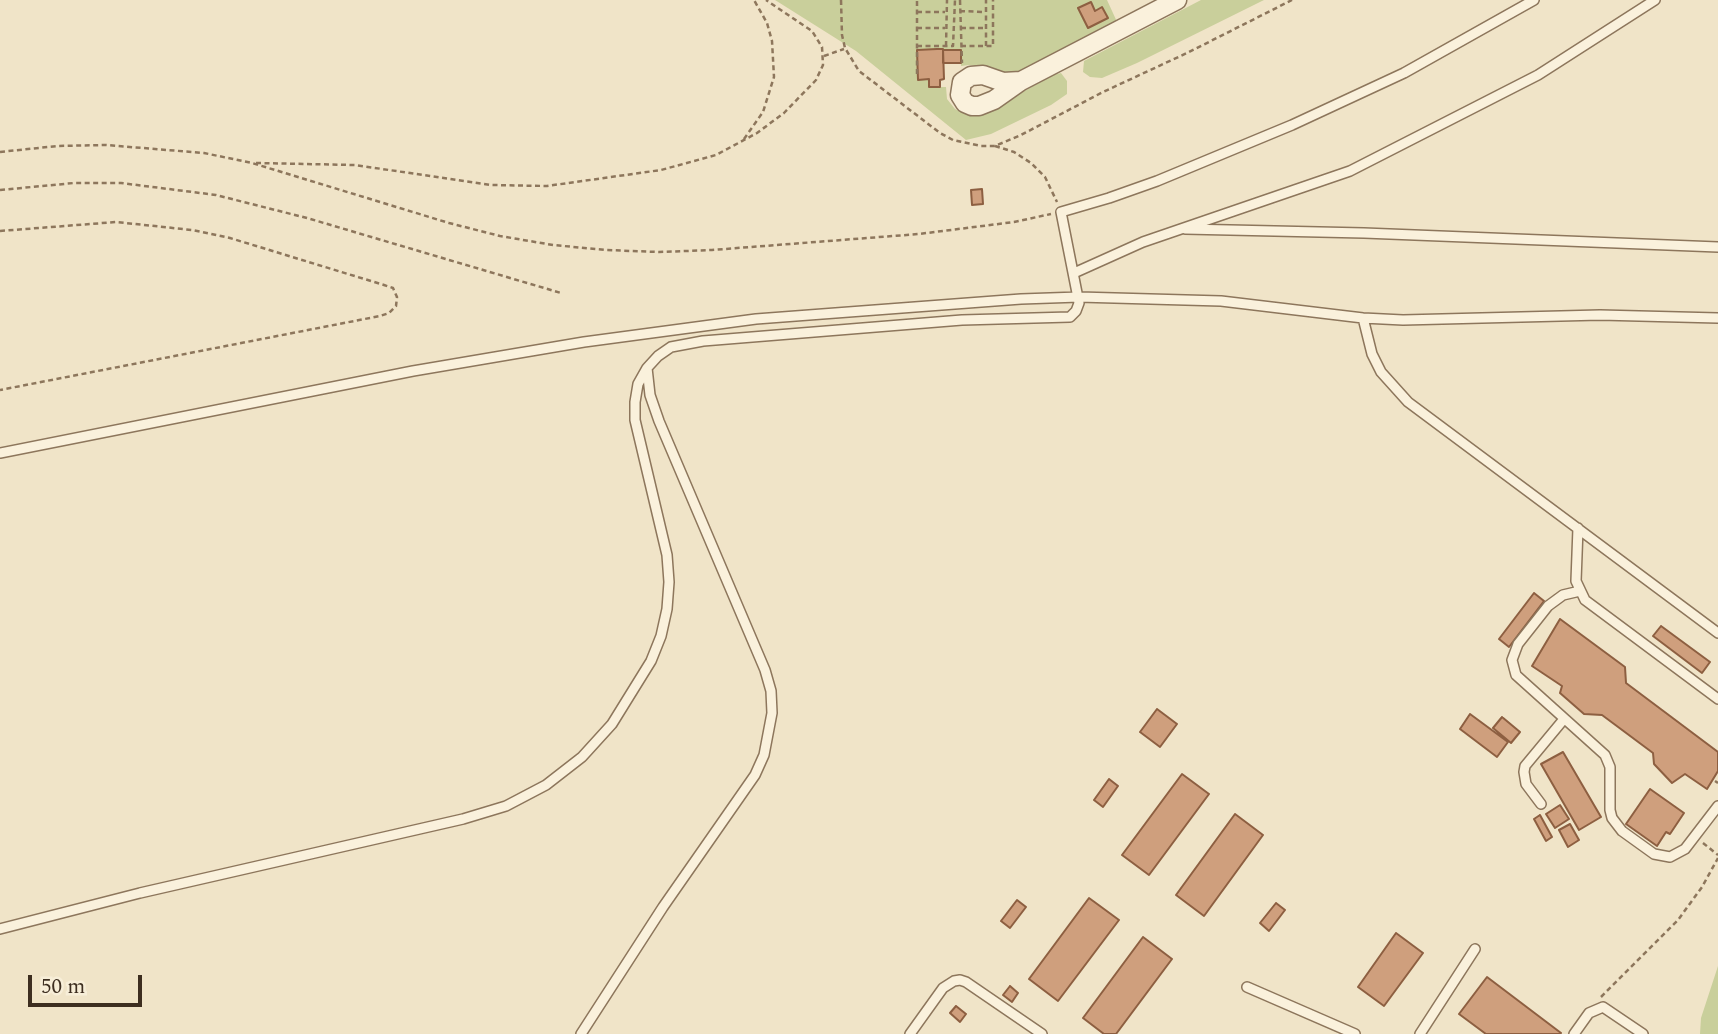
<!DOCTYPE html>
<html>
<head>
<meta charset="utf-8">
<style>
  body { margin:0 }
  #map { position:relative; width:1718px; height:1034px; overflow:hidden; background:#f0e4c8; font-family:Spectral,serif }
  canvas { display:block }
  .scale { position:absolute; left:28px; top:975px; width:114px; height:32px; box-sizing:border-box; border:4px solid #3d2e20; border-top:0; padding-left:9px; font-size:21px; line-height:24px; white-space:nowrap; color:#3d2e20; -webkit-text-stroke:5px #f7eed8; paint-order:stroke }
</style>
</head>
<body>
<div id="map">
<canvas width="1718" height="1034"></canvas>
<div class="scale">50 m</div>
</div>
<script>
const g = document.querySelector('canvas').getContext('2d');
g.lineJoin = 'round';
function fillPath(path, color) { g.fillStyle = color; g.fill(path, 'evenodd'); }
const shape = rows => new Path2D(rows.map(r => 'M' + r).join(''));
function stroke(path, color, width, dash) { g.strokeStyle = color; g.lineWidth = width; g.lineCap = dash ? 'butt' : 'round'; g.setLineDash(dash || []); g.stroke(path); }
fillPath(shape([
  [775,0,1107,0,1118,24,1017,74,1007,77,980,67,969,65,961,66,961,49,917,50,918,80,929,79,930,87,946,87,947,99,955,109,971,116,1005,102,1053,75,1061,73,1067,81,1067,94,1051,105,991,134,966,140,856,51],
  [1201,0,1264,0,1137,63,1102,78,1090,77,1083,72,1084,61],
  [1718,966,1718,1034,1700,1034,1701,1018]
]), '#c9cf9b');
const building = shape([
  [1091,2,1095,11,1102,7,1108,18,1088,28,1078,8,1091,2],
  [937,49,943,49,944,79,940,80,940,87,929,87,929,79,918,80,917,50,937,49],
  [943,50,961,50,961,63,943,63,943,50],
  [982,189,983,204,972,205,971,190,982,189],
  [1534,593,1544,601,1509,647,1499,639,1534,593],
  [1560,619,1625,667,1626,683,1718,752,1718,771,1707,789,1685,774,1672,783,1654,764,1653,753,1602,715,1584,714,1560,693,1562,686,1532,666,1560,619],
  [1661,626,1710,662,1702,673,1653,636,1661,626],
  [1157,709,1177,724,1160,747,1140,732,1157,709],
  [1470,714,1508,742,1497,757,1460,729,1470,714],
  [1502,717,1520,732,1511,743,1493,728,1502,717],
  [1563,752,1601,817,1579,830,1541,764,1563,752],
  [1182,774,1209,794,1149,875,1122,855,1182,774],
  [1109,779,1118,786,1103,807,1094,800,1109,779],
  [1650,789,1684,813,1670,834,1666,832,1657,846,1626,824,1650,789],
  [1560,805,1569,819,1555,828,1546,814,1560,805],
  [1235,814,1263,835,1204,916,1176,895,1235,814],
  [1540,815,1552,837,1546,841,1534,819,1540,815],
  [1570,824,1579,840,1568,847,1559,830,1570,824],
  [1089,898,1119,920,1058,1001,1029,979,1089,898],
  [1017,900,1026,907,1010,928,1001,921,1017,900],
  [1276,903,1285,910,1269,931,1260,923,1276,903],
  [1396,933,1423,953,1384,1006,1358,987,1396,933],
  [1143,937,1172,959,1116,1034,1104,1034,1083,1018,1143,937],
  [1487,977,1561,1033,1560,1034,1486,1034,1459,1014,1487,977],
  [1010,986,1018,993,1012,1002,1003,995,1010,986],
  [956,1006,966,1014,960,1022,950,1013,956,1006]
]);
fillPath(building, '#cf9f7d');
stroke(building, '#8d5f41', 2);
const service = shape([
  [1185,229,1364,233,1718,247],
  [1074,273,1143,242,1350,171,1538,75,1655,0],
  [1363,318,1372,354,1381,372,1408,402,1718,633],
  [0,453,413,371,584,342,756,319,1021,299,1079,297,1221,301,1363,318,1403,320,1600,315,1718,318],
  [1578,528,1576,581,1585,600,1718,699],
  [1580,591,1563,595,1548,606,1518,644,1512,660,1516,675,1605,755,1610,767,1610,810,1612,818,1622,831,1654,854,1670,857,1685,849,1718,806],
  [1541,804,1526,784,1524,772,1525,766,1564,719],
  [0,929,140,893,463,819,506,806,546,785,582,757,612,724,651,661,661,636,667,609,669,582,667,555,635,420,635,402,638,384,647,368,658,356,671,347,703,341,962,320,1070,317,1076,311,1079,303,1061,212,1109,198,1157,181,1292,125,1404,73,1534,0],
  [1247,987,1355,1034],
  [581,1034,663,907,755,775,764,755,772,713,771,691,765,670,659,421,650,395,647,368],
  [910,1034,943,988,954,981,960,980,966,982,1042,1034],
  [1420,1034,1475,949],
  [1574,1034,1589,1013,1603,1007,1643,1034]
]);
const minor = shape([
  [1021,81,1003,82,983,75,971,76,962,82,960,95,965,103,972,106,979,106,994,100,1021,81,1177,0]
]);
stroke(service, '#8d765c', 12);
stroke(minor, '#8d765c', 21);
stroke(shape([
  [841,0,842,35,845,48,859,71,940,133,953,140,981,146,995,146,1021,135,1103,92,1187,53,1292,0],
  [960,0,962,63],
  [960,11,985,12],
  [917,12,945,12],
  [917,28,945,28],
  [961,28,985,28],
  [917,46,953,46,955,0],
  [946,46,947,0],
  [961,46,993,46,993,0],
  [986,46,986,0],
  [824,56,844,49],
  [917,74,917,0],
  [744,139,763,112,774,77,772,41,767,23,754,0],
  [995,146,1014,152,1031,163,1045,177,1057,202],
  [0,152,57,146,106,145,204,153,252,163,449,223,500,236,553,245,606,250,659,252,712,250,919,234,1014,222,1051,214],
  [256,163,355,165,491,185,547,186,661,170,716,155,757,133,784,113,816,80,823,65,822,47,812,31,766,0],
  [0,190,74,183,121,183,216,195,307,218,561,293],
  [0,231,116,222,192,230,230,238,384,285,393,288,397,297,396,306,389,313,380,316,0,390],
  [1715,781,1718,783],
  [1703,843,1718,855],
  [1601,997,1678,920,1702,887,1718,858]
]), '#8d765c', 2.5, [5, 3.5]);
stroke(service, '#faf1dc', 9);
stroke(minor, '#faf1dc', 18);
</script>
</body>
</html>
